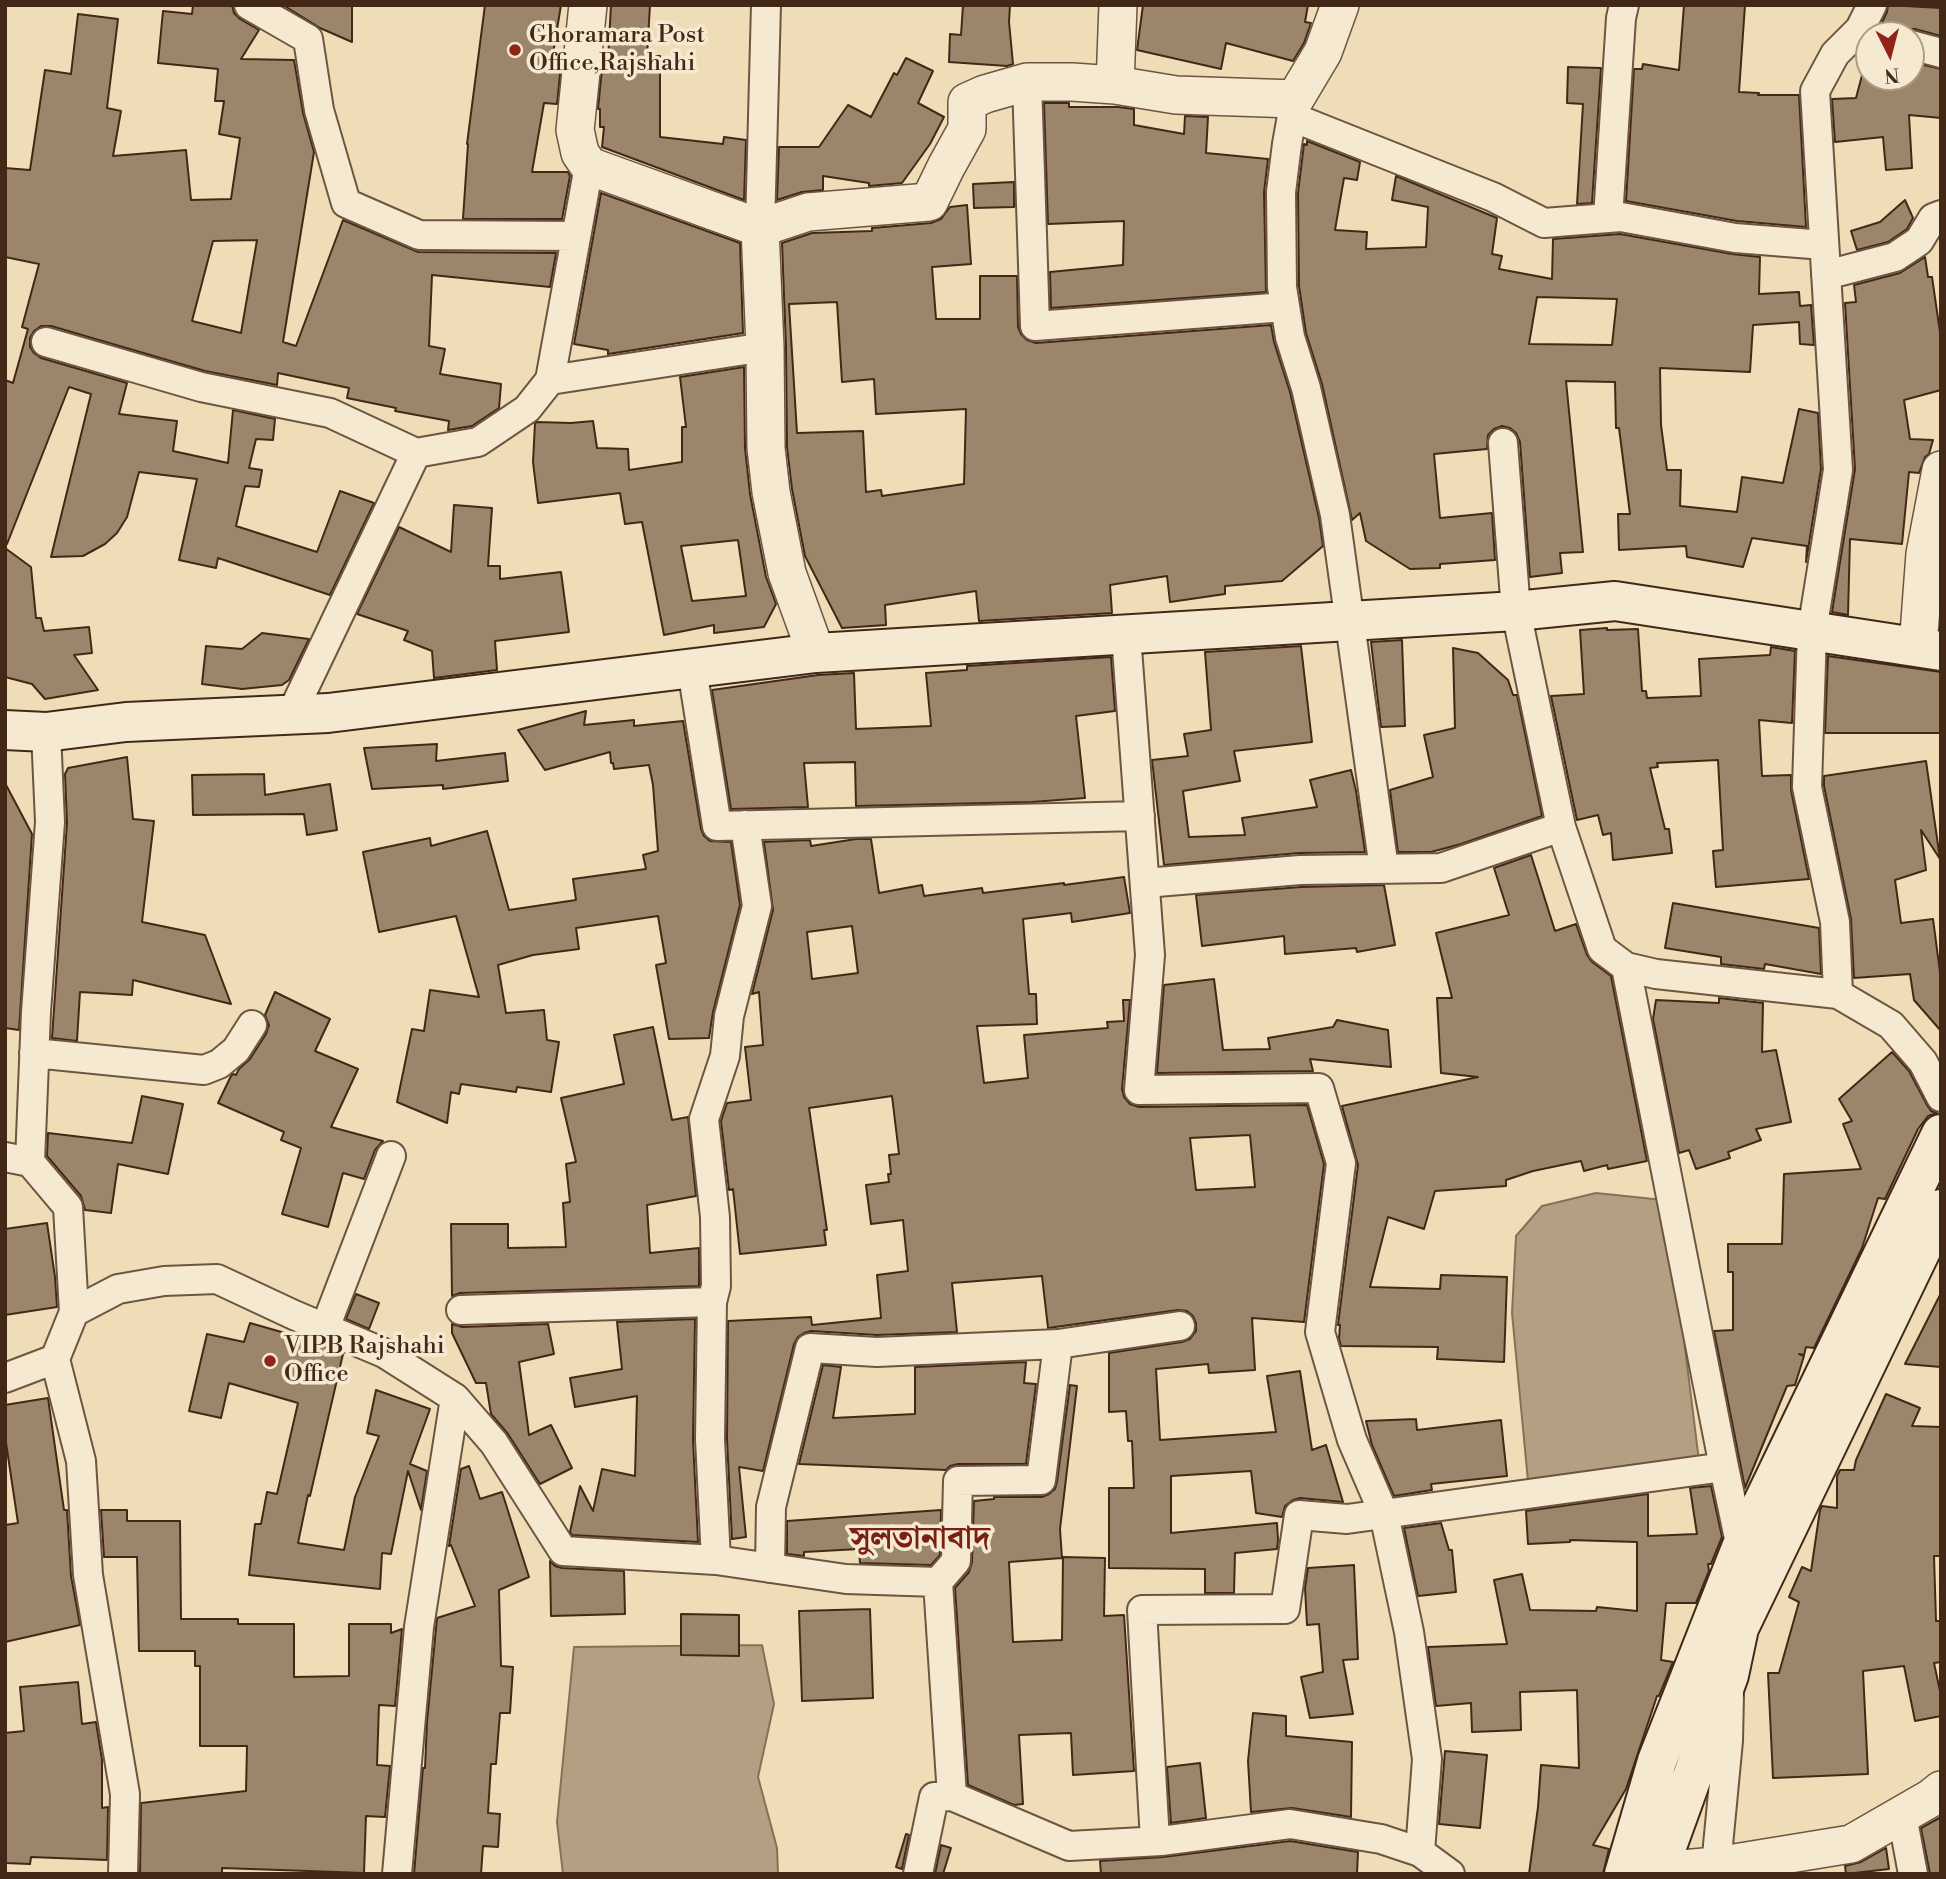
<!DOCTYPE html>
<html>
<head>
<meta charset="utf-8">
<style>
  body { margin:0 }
  #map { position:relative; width:1946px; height:1879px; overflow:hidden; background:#efddb8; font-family:"Libre Bodoni",serif }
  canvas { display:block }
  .frame { position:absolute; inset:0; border:7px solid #432818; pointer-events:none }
  .north { position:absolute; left:1855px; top:21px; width:70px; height:70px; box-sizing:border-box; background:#f5e9d1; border:2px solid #ae9c87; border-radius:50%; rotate:174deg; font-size:19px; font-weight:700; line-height:28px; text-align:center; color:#432818 }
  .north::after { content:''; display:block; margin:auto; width:24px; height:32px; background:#8f2418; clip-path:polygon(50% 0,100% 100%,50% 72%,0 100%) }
</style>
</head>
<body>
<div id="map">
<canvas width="1946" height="1879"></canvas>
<div class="frame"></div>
<div class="north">N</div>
</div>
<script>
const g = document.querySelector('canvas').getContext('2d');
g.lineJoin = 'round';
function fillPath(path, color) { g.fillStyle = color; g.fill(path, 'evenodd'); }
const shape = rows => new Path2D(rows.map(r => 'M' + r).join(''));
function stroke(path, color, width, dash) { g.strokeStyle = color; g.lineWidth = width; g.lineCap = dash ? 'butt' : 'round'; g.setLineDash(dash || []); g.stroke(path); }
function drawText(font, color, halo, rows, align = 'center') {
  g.font = font + ' "Libre Bodoni","Noto Serif Bengali",serif'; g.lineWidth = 7; g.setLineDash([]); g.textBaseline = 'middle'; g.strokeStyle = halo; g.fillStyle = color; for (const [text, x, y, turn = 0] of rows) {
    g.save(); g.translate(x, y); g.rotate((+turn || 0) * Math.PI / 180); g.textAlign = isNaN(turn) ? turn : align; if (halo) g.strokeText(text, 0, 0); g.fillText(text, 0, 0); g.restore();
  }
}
const water = shape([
  [1596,1193,1663,1200,1672,1243,1699,1461,1528,1481,1512,1313,1516,1236,1542,1206,1596,1193],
  [762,1645,774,1704,758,1777,777,1848,778,1874,563,1874,557,1822,574,1647,762,1645]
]);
fillPath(water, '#b59f82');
stroke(water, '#876f58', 2);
const building = shape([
  [193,5,232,5,234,13,240,19,259,30,241,59,294,60,303,113,314,152,283,342,296,346,343,220,418,252,556,253,550,287,432,275,429,346,445,349,440,374,501,384,499,408,472,426,448,430,449,421,395,411,396,408,347,398,349,388,278,373,277,385,205,371,51,326,41,326,34,331,30,338,30,347,34,353,41,358,127,383,119,414,177,421,173,451,228,463,233,410,275,419,273,440,256,439,249,468,262,470,259,487,245,486,236,526,317,552,340,491,374,503,330,595,218,558,216,568,179,560,197,479,139,472,127,517,117,533,105,544,83,556,51,557,91,394,69,387,7,544,5,544,5,380,13,383,28,329,22,327,39,264,5,257,5,168,30,170,45,70,71,74,78,14,118,19,107,108,121,111,113,156,186,150,191,200,231,199,240,138,219,134,224,101,215,101,218,69,158,63,163,11,192,14,193,5],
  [257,240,241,333,192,321,213,241,257,240],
  [283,5,352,5,352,42,320,28,283,5],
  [485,5,561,5,553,54,562,55,557,104,544,103,532,172,568,172,570,176,562,219,463,219,468,144,467,144,485,5],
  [611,5,650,5,647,56,660,56,660,137,723,144,724,137,746,140,744,200,602,147,604,127,600,127,600,109,598,109,603,59,608,60,611,5],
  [963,5,1010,5,1009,22,1013,64,1007,66,949,62,950,34,961,35,963,5],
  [1143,5,1308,5,1305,22,1311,23,1304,43,1293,61,1226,43,1221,69,1137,50,1143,5],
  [1684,5,1745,5,1739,92,1759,93,1758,95,1799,95,1806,227,1737,221,1626,201,1634,69,1642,69,1643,64,1679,70,1684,5],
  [1888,5,1941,8,1941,36,1915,29,1906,29,1898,35,1876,35,1887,12,1888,5],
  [1869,49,1869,77,1911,77,1911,62,1941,69,1941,118,1909,115,1912,168,1886,170,1883,137,1835,142,1832,99,1856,98,1869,49],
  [906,58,933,71,918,103,944,117,930,144,902,183,869,186,869,183,823,176,823,190,802,192,777,200,779,147,819,147,848,105,871,117,894,73,897,75,906,58],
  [1568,67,1601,68,1592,203,1577,204,1583,104,1567,103,1568,67],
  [1044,103,1069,103,1069,107,1118,107,1134,109,1134,125,1184,134,1185,116,1208,117,1206,153,1268,159,1264,192,1266,292,1051,308,1050,272,1123,265,1124,221,1048,224,1044,103],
  [1307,141,1360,162,1357,180,1344,178,1335,230,1367,232,1366,249,1426,247,1428,207,1392,200,1396,176,1497,218,1492,254,1502,256,1499,269,1552,279,1553,239,1620,234,1732,254,1760,257,1759,294,1799,292,1800,306,1811,305,1814,345,1800,344,1799,322,1753,325,1750,372,1660,368,1661,425,1667,470,1681,470,1680,506,1737,512,1742,477,1783,483,1799,409,1818,413,1821,469,1806,562,1807,546,1752,538,1743,567,1687,557,1686,546,1619,550,1618,514,1630,514,1619,428,1616,428,1615,382,1566,381,1583,552,1560,553,1562,573,1530,577,1520,442,1516,433,1510,428,1502,426,1494,429,1488,435,1487,449,1434,454,1440,518,1492,513,1495,560,1440,564,1440,568,1410,569,1366,541,1360,513,1352,520,1322,384,1306,333,1299,286,1298,193,1304,144,1307,145,1307,141],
  [1537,297,1617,299,1612,345,1529,344,1537,297],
  [1014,182,1014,207,974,208,973,184,1014,182],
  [601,193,740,243,743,333,608,354,608,350,574,344,601,193],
  [1905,200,1913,218,1907,229,1888,242,1857,250,1851,231,1880,222,1905,200],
  [967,205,971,264,932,267,936,319,980,319,980,276,1017,276,1018,327,1021,334,1027,340,1036,343,1271,325,1274,342,1290,392,1319,518,1323,546,1282,581,1225,586,1225,594,1170,602,1167,576,1110,585,1112,613,979,621,976,591,885,605,886,625,842,628,805,556,792,489,787,447,786,347,782,243,812,233,872,231,872,228,931,223,941,219,950,207,967,205],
  [837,302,842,382,874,379,876,414,966,409,964,484,882,496,881,490,866,492,863,431,797,433,789,304,837,302],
  [1925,257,1928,277,1932,277,1941,339,1941,390,1904,400,1910,439,1933,440,1929,454,1925,457,1919,473,1909,472,1902,544,1850,539,1848,615,1832,612,1855,469,1845,303,1856,302,1854,285,1900,273,1925,257],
  [744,367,745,448,750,494,766,577,776,604,764,627,714,633,714,625,664,635,642,522,625,524,620,493,538,503,533,462,535,423,537,422,571,423,593,421,597,448,628,449,629,470,682,462,682,427,686,427,680,377,744,367],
  [738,540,746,596,692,601,681,546,738,540],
  [454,505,492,508,488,566,500,566,500,579,561,572,569,632,495,641,497,670,434,678,432,651,404,640,408,631,357,614,399,527,451,552,454,505],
  [5,548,31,567,36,618,41,618,44,631,89,627,92,653,74,655,98,690,45,699,32,684,5,677,5,548],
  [1607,628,1607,630,1638,629,1642,691,1646,691,1647,698,1701,696,1699,659,1770,655,1771,647,1795,651,1792,723,1759,720,1762,776,1791,775,1791,790,1809,879,1716,887,1713,851,1723,850,1718,760,1657,763,1658,767,1650,768,1665,829,1669,829,1672,853,1613,860,1611,833,1603,835,1598,815,1577,820,1551,696,1584,694,1580,630,1607,628],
  [262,633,309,639,289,680,282,685,242,689,202,684,206,646,242,649,262,633],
  [1402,640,1405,726,1381,727,1371,642,1402,640],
  [1301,646,1312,742,1234,751,1240,781,1183,791,1189,837,1245,835,1242,818,1317,807,1310,780,1351,770,1356,791,1365,852,1299,853,1164,865,1152,760,1188,756,1184,734,1211,730,1205,652,1301,646],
  [1453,648,1478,653,1508,680,1513,695,1517,695,1542,816,1461,844,1431,852,1398,852,1390,790,1433,777,1424,735,1455,728,1453,648],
  [1828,656,1941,672,1941,733,1825,733,1828,656],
  [1111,657,1115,711,1076,716,1085,798,1032,802,856,806,855,762,804,763,808,807,731,809,712,690,818,675,854,673,856,729,931,726,926,673,967,670,967,666,1111,657],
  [586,711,584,725,634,720,634,726,683,721,701,829,704,836,710,841,731,842,740,905,713,1012,709,1038,669,1039,656,965,666,963,658,916,576,928,579,949,533,955,498,965,506,1013,544,1010,547,1040,559,1042,551,1092,517,1087,516,1092,461,1084,459,1094,451,1092,447,1123,397,1102,412,1029,424,1031,430,990,479,997,456,916,379,932,363,852,430,838,431,846,487,831,509,910,576,900,573,879,646,869,643,855,658,851,653,785,649,765,614,769,613,763,611,763,610,752,545,770,518,730,586,711],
  [437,744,436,761,505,753,508,781,443,789,443,785,372,789,364,748,437,744],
  [127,757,133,819,154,821,142,922,205,935,231,1004,133,980,132,995,80,992,77,1041,52,1038,67,823,65,774,68,768,127,757],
  [1926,761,1940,859,1921,830,1926,870,1895,880,1901,923,1933,919,1941,980,1941,1031,1914,1000,1910,974,1854,978,1851,919,1824,786,1824,776,1926,761],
  [264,774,265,795,330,784,337,830,307,835,304,814,193,815,192,775,264,774],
  [5,783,32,834,19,1030,5,1028,5,783],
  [856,839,871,839,879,893,922,885,924,896,982,888,983,893,1064,883,1064,885,1124,877,1130,913,1072,922,1071,913,1023,919,1029,994,1036,994,1037,1024,977,1026,984,1083,1028,1078,1024,1035,1108,1028,1107,1022,1124,1021,1123,1000,1130,1000,1122,1089,1124,1097,1130,1104,1139,1107,1307,1105,1324,1164,1304,1322,1252,1318,1255,1370,1209,1373,1208,1364,1156,1369,1160,1440,1276,1432,1267,1376,1300,1371,1312,1450,1326,1445,1343,1502,1300,1498,1293,1500,1285,1506,1282,1517,1256,1513,1251,1471,1171,1476,1171,1533,1277,1523,1278,1540,1277,1549,1235,1553,1234,1593,1205,1593,1205,1569,1109,1568,1109,1488,1134,1488,1132,1441,1128,1441,1126,1411,1109,1412,1109,1353,1182,1342,1190,1339,1196,1331,1196,1323,1193,1316,1187,1311,1178,1310,1048,1328,1042,1276,952,1283,957,1332,877,1335,811,1331,804,1333,798,1337,794,1344,763,1471,739,1467,746,1537,732,1539,727,1439,728,1321,811,1317,812,1325,881,1318,877,1275,908,1271,903,1220,871,1224,866,1185,889,1182,888,1174,891,1174,889,1155,899,1154,892,1096,809,1108,827,1230,824,1230,826,1245,740,1254,733,1189,729,1190,721,1121,727,1103,751,1100,745,1047,763,1045,759,992,752,994,773,910,764,842,810,840,811,846,856,839],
  [852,926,858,973,812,979,807,932,852,926],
  [1250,1135,1255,1187,1196,1190,1190,1138,1250,1135],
  [1531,855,1555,931,1576,924,1587,955,1592,962,1611,976,1647,1161,1608,1169,1607,1165,1584,1171,1581,1161,1533,1171,1506,1180,1506,1186,1435,1191,1424,1229,1388,1217,1370,1287,1440,1289,1441,1275,1507,1277,1504,1362,1437,1359,1438,1347,1341,1346,1339,1339,1340,1325,1338,1325,1358,1165,1342,1106,1478,1077,1441,1073,1437,998,1452,998,1436,933,1509,915,1494,868,1531,855],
  [1384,885,1395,945,1357,952,1356,948,1285,954,1284,936,1202,946,1196,895,1301,887,1384,885],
  [1673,903,1819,928,1821,974,1765,964,1764,969,1721,964,1721,957,1665,948,1673,903],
  [1214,979,1223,1050,1270,1049,1268,1038,1333,1027,1337,1020,1388,1030,1391,1067,1310,1059,1313,1071,1157,1073,1164,985,1214,979],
  [275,992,330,1019,315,1051,358,1069,331,1127,383,1141,375,1150,364,1179,343,1173,328,1227,282,1214,301,1148,281,1140,284,1132,218,1103,231,1076,233,1074,236,1075,239,1069,250,1059,266,1034,269,1025,265,1015,275,992],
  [1719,998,1763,1003,1762,1052,1776,1050,1791,1122,1756,1129,1761,1140,1728,1152,1730,1158,1696,1169,1689,1150,1679,1153,1653,1019,1656,1000,1719,1003,1719,998],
  [653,1027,672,1120,688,1117,696,1196,647,1205,650,1253,699,1248,699,1286,460,1293,452,1296,451,1224,508,1224,508,1248,566,1247,563,1203,570,1202,566,1164,576,1162,561,1098,624,1084,614,1035,653,1027],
  [1892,1052,1909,1071,1927,1105,1931,1111,1937,1113,1928,1116,1918,1129,1885,1199,1878,1198,1862,1248,1814,1348,1806,1347,1804,1355,1799,1354,1804,1356,1795,1385,1787,1386,1745,1488,1714,1331,1733,1330,1733,1272,1728,1272,1728,1244,1782,1244,1784,1174,1861,1169,1843,1124,1852,1121,1839,1099,1892,1052],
  [142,1096,183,1104,168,1174,118,1164,111,1213,85,1210,81,1196,47,1156,48,1133,132,1143,142,1096],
  [47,1223,55,1277,57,1307,5,1315,5,1229,47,1223],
  [1941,1293,1941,1367,1905,1364,1941,1293],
  [356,1294,379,1303,369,1329,346,1319,356,1294],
  [695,1319,693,1440,698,1542,572,1535,570,1532,580,1486,593,1511,602,1469,635,1476,637,1396,575,1407,570,1378,622,1369,617,1322,695,1319],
  [250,1323,313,1341,343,1354,310,1496,308,1495,298,1543,344,1550,355,1497,379,1436,367,1433,376,1390,430,1409,410,1464,427,1471,421,1510,408,1471,391,1554,382,1553,380,1589,249,1575,255,1524,261,1524,267,1492,277,1494,298,1403,229,1383,221,1418,189,1411,207,1334,244,1342,250,1323],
  [452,1324,462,1327,548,1324,554,1354,519,1362,529,1435,551,1425,572,1468,540,1484,508,1434,491,1414,486,1383,476,1383,452,1333,452,1324],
  [1026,1362,1024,1383,1036,1384,1026,1464,958,1464,950,1466,946,1470,799,1464,823,1365,841,1367,833,1418,915,1414,915,1367,1026,1362],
  [1070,1385,1077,1386,1060,1529,1062,1558,1009,1562,1013,1642,1062,1640,1063,1557,1105,1558,1104,1616,1124,1615,1134,1771,1073,1775,1071,1733,1019,1735,1023,1804,1014,1805,968,1785,955,1588,969,1572,972,1562,974,1501,994,1499,994,1497,1042,1497,1049,1494,1055,1489,1057,1482,1070,1385],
  [1886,1394,1920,1408,1912,1426,1941,1427,1941,1556,1934,1556,1936,1621,1941,1621,1941,1662,1934,1663,1941,1696,1941,1716,1915,1721,1904,1666,1863,1671,1868,1774,1773,1778,1768,1673,1779,1673,1799,1602,1789,1597,1802,1567,1811,1571,1820,1510,1822,1506,1837,1508,1837,1476,1840,1470,1854,1470,1856,1460,1886,1394],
  [48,1398,64,1510,67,1510,71,1576,80,1625,5,1642,5,1525,18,1523,5,1436,5,1405,48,1398],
  [1416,1419,1417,1430,1501,1420,1507,1476,1431,1484,1432,1490,1394,1496,1372,1445,1366,1421,1416,1419],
  [469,1466,480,1499,502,1492,529,1577,499,1590,501,1666,513,1667,510,1713,500,1713,496,1764,491,1764,488,1813,500,1814,498,1847,483,1846,481,1874,414,1874,423,1768,425,1768,427,1722,437,1618,475,1606,451,1545,449,1546,461,1469,469,1466],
  [1711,1486,1722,1537,1711,1564,1708,1564,1709,1571,1696,1603,1666,1603,1661,1660,1673,1662,1659,1696,1657,1696,1626,1789,1593,1845,1609,1849,1603,1874,1529,1874,1538,1807,1541,1765,1579,1768,1577,1690,1520,1692,1521,1730,1472,1732,1471,1703,1436,1706,1428,1647,1507,1644,1494,1580,1522,1574,1530,1610,1596,1611,1597,1607,1637,1611,1637,1542,1570,1540,1570,1542,1528,1544,1526,1511,1648,1494,1648,1536,1697,1534,1690,1488,1711,1486],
  [101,1510,127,1510,127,1521,180,1521,181,1619,238,1619,238,1624,294,1624,294,1677,349,1676,349,1624,391,1624,391,1633,402,1629,395,1706,379,1705,377,1765,390,1766,385,1817,366,1816,364,1873,222,1868,222,1874,140,1874,141,1803,246,1791,247,1746,200,1746,200,1666,195,1666,195,1651,139,1651,137,1557,104,1557,101,1510],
  [941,1510,940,1555,931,1565,860,1563,859,1549,804,1552,804,1556,787,1554,787,1521,941,1510],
  [1441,1523,1449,1550,1452,1550,1456,1592,1418,1596,1404,1528,1441,1523],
  [550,1561,555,1566,562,1568,624,1571,625,1614,551,1616,550,1561],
  [1354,1565,1358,1659,1343,1660,1353,1714,1310,1718,1301,1677,1323,1672,1319,1624,1307,1625,1305,1588,1308,1568,1354,1565],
  [870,1609,873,1698,802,1701,799,1611,870,1609],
  [681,1614,739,1615,739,1656,681,1655,681,1614],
  [78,1682,82,1724,96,1722,102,1760,102,1808,108,1807,107,1860,31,1857,30,1864,5,1863,5,1733,24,1731,20,1687,78,1682],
  [1253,1713,1286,1716,1286,1736,1352,1742,1351,1817,1292,1808,1251,1812,1248,1761,1253,1713],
  [1445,1751,1487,1755,1480,1828,1439,1824,1445,1751],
  [1200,1763,1206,1818,1171,1823,1167,1767,1200,1763],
  [1941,1817,1941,1874,1930,1874,1921,1828,1941,1817],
  [906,1834,909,1835,902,1869,896,1867,906,1834],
  [1290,1841,1358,1852,1357,1874,1101,1874,1100,1861,1163,1857,1290,1841],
  [941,1845,951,1848,943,1874,935,1874,941,1845],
  [1886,1848,1889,1869,1846,1874,1845,1866,1861,1862,1886,1848]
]);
fillPath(building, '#9c866b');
stroke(building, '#432818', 2);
const minor = shape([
  [249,5,308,39,319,110,346,203,419,235,576,236],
  [1624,5,1621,18,1608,218,1621,217,1735,238,1824,245],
  [1911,45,1941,53],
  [1027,82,1035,326,1285,307],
  [1295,99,1287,144,1281,192,1282,287,1290,337,1306,388,1335,515,1384,869],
  [1292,117,1493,197,1544,223,1608,218],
  [760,228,766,5],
  [1826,275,1895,257,1919,241,1933,218,1941,215],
  [46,342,201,387,330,413,416,453],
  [550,380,589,166],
  [1503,443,1516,611,1561,827,1602,949,1626,967,1656,974,1838,994,1891,1025,1923,1062,1941,1097],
  [1126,635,1150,955,1139,1090,1319,1088,1341,1163,1320,1332,1352,1440,1384,1514,1409,1632,1427,1759,1420,1852],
  [692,669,717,826,1140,816],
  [291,715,416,453,478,442,527,409,550,380,765,347],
  [46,732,50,822,36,1012,30,1162,68,1207,74,1312,118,1289,164,1281,217,1279,294,1315,384,1353,455,1398,494,1443,563,1551,716,1560,846,1579,938,1582,952,1796,1069,1846,1161,1841,1290,1824,1381,1839,1420,1852,1450,1874],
  [1145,883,1300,870,1441,868,1561,827],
  [1626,967,1724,1467,1741,1548,1746,1552],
  [1838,994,1835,922,1807,787,1812,631,1838,470,1815,91,1835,54,1860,29,1872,5],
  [34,1053,204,1070,219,1064,236,1050,252,1025],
  [5,1157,30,1162],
  [461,1310,712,1302],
  [325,1328,391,1156],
  [55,1359,81,1461,88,1575,125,1794,123,1874],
  [5,1378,55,1359,74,1312],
  [716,1560,710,1439,712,1302,716,1286,715,1217,704,1119,725,1056,729,1016,757,906,745,825],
  [770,1568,771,1507,810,1348,877,1352,1058,1344,1180,1326],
  [938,1582,956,1561,958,1481,1041,1480,1058,1344],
  [1902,1815,1913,1874],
  [1155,1841,1142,1610,1285,1609,1299,1515,1347,1519,1724,1467],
  [1716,1866,1728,1741,1729,1695],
  [397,1874,419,1627,455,1398],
  [918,1874,934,1797,952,1796]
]);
const tertiary = shape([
  [588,5,575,130,580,153,589,166,760,228],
  [1115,85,1118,5],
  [760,228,808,212,929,202,946,167,967,129,967,102,985,94,1027,82,1072,82,1115,85,1176,95,1295,99,1323,52,1340,5],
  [760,228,765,347,766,448,771,492,787,573,816,653],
  [1918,647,1925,554,1941,470],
  [1631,1866,1658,1871,1716,1866,1851,1844,1931,1798,1941,1790]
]);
const secondary = shape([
  [5,730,46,732,126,722,328,713,816,653,1516,611,1615,601,1941,651],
  [1624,1874,1657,1761,1741,1548,1941,1134],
  [1657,1874,1729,1675,1739,1628,1941,1209]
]);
stroke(minor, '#6e5540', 32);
stroke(tertiary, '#6e5540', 40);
stroke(secondary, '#432818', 42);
stroke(minor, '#f5e9d1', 28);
stroke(tertiary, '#f5e9d1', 37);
stroke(secondary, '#f5e9d1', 38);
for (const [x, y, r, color] of [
  [515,50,7,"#8f2418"],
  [270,1361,7,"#8f2418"]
]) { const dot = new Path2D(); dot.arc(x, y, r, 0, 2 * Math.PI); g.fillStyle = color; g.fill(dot); stroke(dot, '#f5e9d1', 2.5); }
drawText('24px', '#432818', '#f5e9d1', [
  ["Ghoramara Post",529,36],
  ["Office,Rajshahi",529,64],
  ["VIPB Rajshahi",284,1347],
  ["Office",284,1375]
], 'left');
drawText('bold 32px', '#7a1f14', '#f5e9d1', [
  ["সুলতানাবাদ",920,1540]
]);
</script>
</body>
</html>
